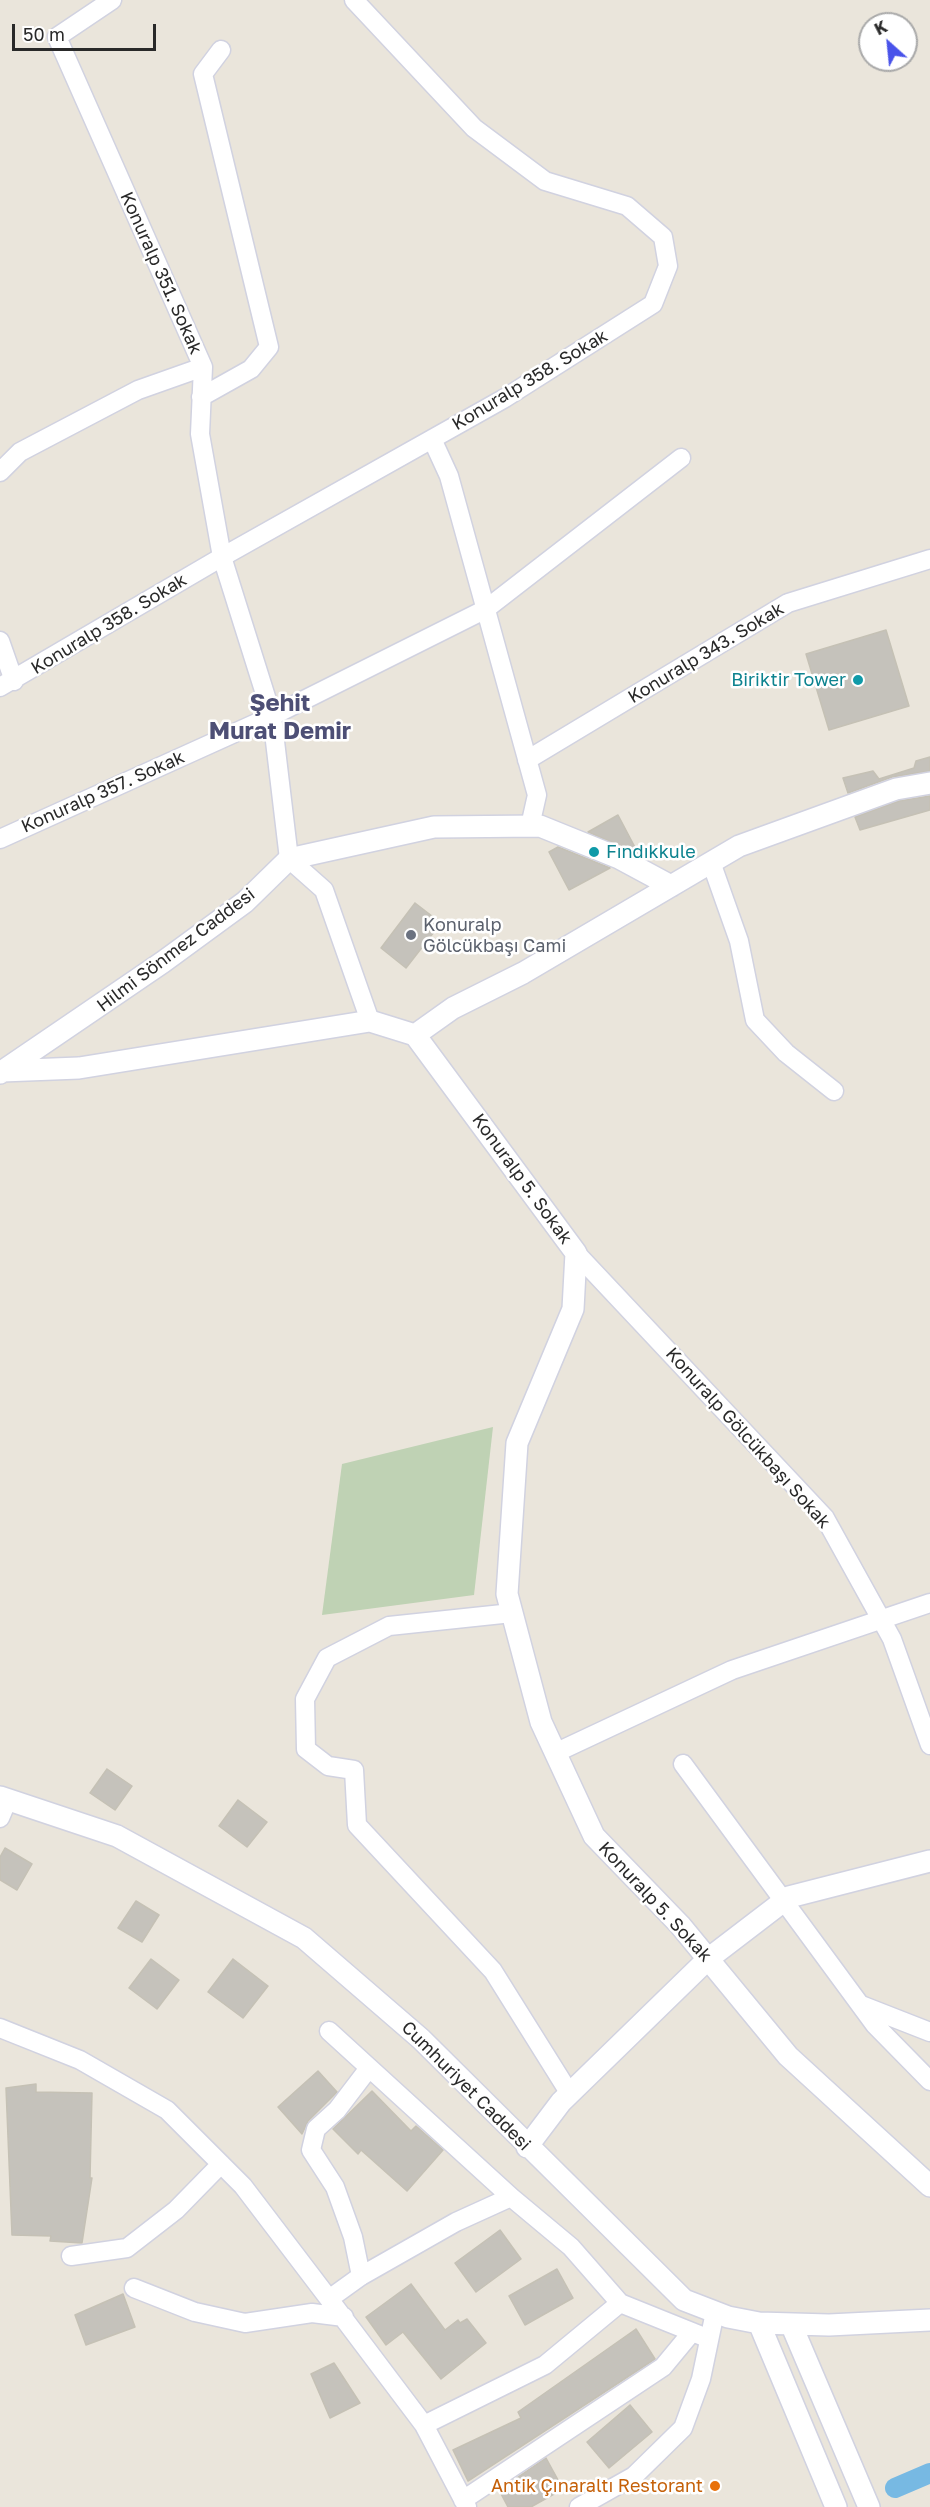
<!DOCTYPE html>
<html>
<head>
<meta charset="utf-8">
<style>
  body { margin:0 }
  #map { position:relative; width:930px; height:2507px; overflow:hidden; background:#eae5db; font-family:"Golos Text",sans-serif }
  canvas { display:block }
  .north { position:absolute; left:858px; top:12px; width:60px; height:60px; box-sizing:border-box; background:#fff; border:2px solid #a9a9a9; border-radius:50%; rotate:333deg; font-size:16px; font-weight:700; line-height:24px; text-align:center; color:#292929 }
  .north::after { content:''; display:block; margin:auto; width:21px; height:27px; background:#4953ea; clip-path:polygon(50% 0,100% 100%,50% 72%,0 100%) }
  .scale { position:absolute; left:12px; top:24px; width:144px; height:27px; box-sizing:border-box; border:3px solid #292929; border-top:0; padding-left:8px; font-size:18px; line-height:21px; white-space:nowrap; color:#292929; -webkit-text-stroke:4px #fff; paint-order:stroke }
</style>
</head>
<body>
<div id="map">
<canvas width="930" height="2507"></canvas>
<div class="north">K</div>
<div class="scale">50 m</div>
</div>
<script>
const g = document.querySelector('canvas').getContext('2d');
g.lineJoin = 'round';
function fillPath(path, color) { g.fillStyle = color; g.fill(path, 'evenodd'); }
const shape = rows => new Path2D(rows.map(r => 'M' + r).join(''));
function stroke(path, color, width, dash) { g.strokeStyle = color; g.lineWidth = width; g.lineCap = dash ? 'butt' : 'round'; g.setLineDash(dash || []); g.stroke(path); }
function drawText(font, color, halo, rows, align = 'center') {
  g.font = font + ' "Golos Text",sans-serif'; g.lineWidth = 5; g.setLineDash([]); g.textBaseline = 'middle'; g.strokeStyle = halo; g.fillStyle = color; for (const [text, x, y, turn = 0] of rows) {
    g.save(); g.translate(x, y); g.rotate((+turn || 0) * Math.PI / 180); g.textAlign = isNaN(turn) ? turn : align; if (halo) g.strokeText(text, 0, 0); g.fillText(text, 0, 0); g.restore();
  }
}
fillPath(shape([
  [493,1427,474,1595,322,1615,342,1464]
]), '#bfd2b4');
stroke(shape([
  [895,2488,930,2473]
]), '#77b9e3', 20);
const building = shape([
  [886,630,909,706,829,730,806,654,886,630],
  [930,757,930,771,892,777,848,793,843,778,873,771,879,779,914,768,916,761,930,757],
  [930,796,930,810,860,830,855,817,899,801,930,796],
  [618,815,638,853,637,853,588,832,618,815],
  [558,847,610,868,569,890,549,852,558,847],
  [415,903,441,923,406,968,381,948,415,903],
  [107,1769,132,1786,115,1810,90,1793,107,1769],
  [238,1800,267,1822,247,1847,219,1826,238,1800],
  [5,1848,32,1864,17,1890,0,1880,0,1857,5,1848],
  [136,1901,159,1915,142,1942,118,1928,136,1901],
  [151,1959,179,1980,157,2009,129,1988,151,1959],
  [233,1959,268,1986,243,2018,208,1992,233,1959],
  [318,2071,337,2092,308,2121,302,2134,278,2107,318,2071],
  [36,2084,36,2092,92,2093,90,2178,92,2178,82,2243,50,2241,51,2236,12,2235,6,2088,36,2084],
  [372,2091,411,2131,416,2126,443,2150,407,2191,361,2150,358,2154,333,2129,372,2091],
  [500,2230,521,2259,476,2292,455,2263,500,2230],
  [557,2269,573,2298,525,2325,509,2296,557,2269],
  [411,2284,445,2330,458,2320,460,2323,467,2319,486,2343,441,2379,403,2332,386,2345,366,2317,411,2284],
  [123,2294,135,2327,86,2345,75,2315,123,2294],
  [636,2329,655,2359,468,2481,453,2450,521,2418,518,2412,636,2329],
  [334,2363,360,2403,330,2418,311,2374,334,2363],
  [630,2405,652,2432,609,2468,587,2442,630,2405],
  [546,2458,563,2489,531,2507,508,2507,499,2490,546,2458]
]);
fillPath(building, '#c5c2bb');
stroke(building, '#c5c1b5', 1.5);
const minor = shape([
  [112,0,57,37,203,367,200,434,222,557,272,716,289,859,324,890,370,1021],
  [201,397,251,369,269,347,203,74,221,50],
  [432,439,449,476,537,795,530,826],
  [0,472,20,452,138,390,203,367],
  [0,641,14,681],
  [0,687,222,557,505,398,653,304,668,266,663,237,627,206,545,181,474,128,354,0],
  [527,760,788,603,930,559],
  [0,839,272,716,486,609,681,458],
  [711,862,739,941,755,1020,786,1053,834,1091],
  [576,1253,825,1518,892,1639,930,1745],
  [512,1613,389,1626,327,1658,305,1699,306,1749,328,1766,354,1770,357,1825,493,1971,570,2094],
  [555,1753,732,1670,930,1603],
  [683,1764,875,2025,930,2081],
  [0,1818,8,1799],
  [861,2005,930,2032],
  [0,2028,80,2060,167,2110,243,2186,329,2299],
  [329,2031,511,2197],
  [71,2256,127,2248,176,2210,221,2164],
  [361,2276,353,2237,335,2187,311,2150,316,2129,337,2110,369,2068],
  [134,2288,195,2312,245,2323,312,2313,344,2317],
  [620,2303,702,2336],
  [424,2425,545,2365,620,2303,571,2247,511,2197,456,2222,361,2276,329,2299,424,2425,467,2507],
  [463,2500,663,2367,692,2332],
  [579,2507,634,2476,683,2428,701,2379,715,2312]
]);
const tertiary = shape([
  [415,1035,576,1253,573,1309,517,1443,507,1594,541,1722,594,1836,680,1925,788,2056,930,2186],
  [415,1035,453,1008,523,973,739,846,896,789,930,783],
  [2,1071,79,1068,370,1021,415,1035],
  [0,1073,163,962,245,902,289,859,434,827,540,826,619,858,671,886],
  [0,1797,117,1836,304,1938,421,2039,684,2300,728,2317,759,2323,829,2325,930,2320],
  [527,2147,561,2102,708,1959,789,1897,930,1861],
  [759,2323,836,2507],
  [791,2324,869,2507]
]);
stroke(minor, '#d1d2e0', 21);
stroke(tertiary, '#d1d2e0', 24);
stroke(minor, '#fff', 18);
stroke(tertiary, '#fff', 21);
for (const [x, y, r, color] of [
  [858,680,6,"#0f9aa8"],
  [594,852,6,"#0f9aa8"],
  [411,935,6,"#6b7280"],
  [715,2486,6,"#e8710a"]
]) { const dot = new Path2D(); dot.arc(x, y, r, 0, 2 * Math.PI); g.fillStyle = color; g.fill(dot); stroke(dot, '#fff', 2); }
drawText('18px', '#292929', '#fff', [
  ["Konuralp 351. Sokak",161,273,66],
  ["Konuralp 358. Sokak",530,380,-31],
  ["Konuralp 358. Sokak",109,624,-31],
  ["Konuralp 343. Sokak",706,653,-31],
  ["Konuralp 357. Sokak",103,792,-24],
  ["Hilmi Sönmez Caddesi",176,950,-37],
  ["Konuralp 5. Sokak",522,1179,54],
  ["Konuralp Gölcükbaşı Sokak",748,1438,48],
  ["Konuralp 5. Sokak",655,1902,47],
  ["Cumhuriyet Caddesi",466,2086,45]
]);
drawText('18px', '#0d838f', '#fff', [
  ["Biriktir Tower",846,680],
  ["Fındıkkule",606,852,"left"]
], 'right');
drawText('18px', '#5b616d', '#fff', [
  ["Konuralp",423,925],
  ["Gölcükbaşı Cami",423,946]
], 'left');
drawText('18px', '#c56008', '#fff', [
  ["Antik Çınaraltı Restorant",703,2486]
], 'right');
drawText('bold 24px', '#4d4f75', '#fff', [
  ["Şehit",280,703],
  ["Murat Demir",280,731]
]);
</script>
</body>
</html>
